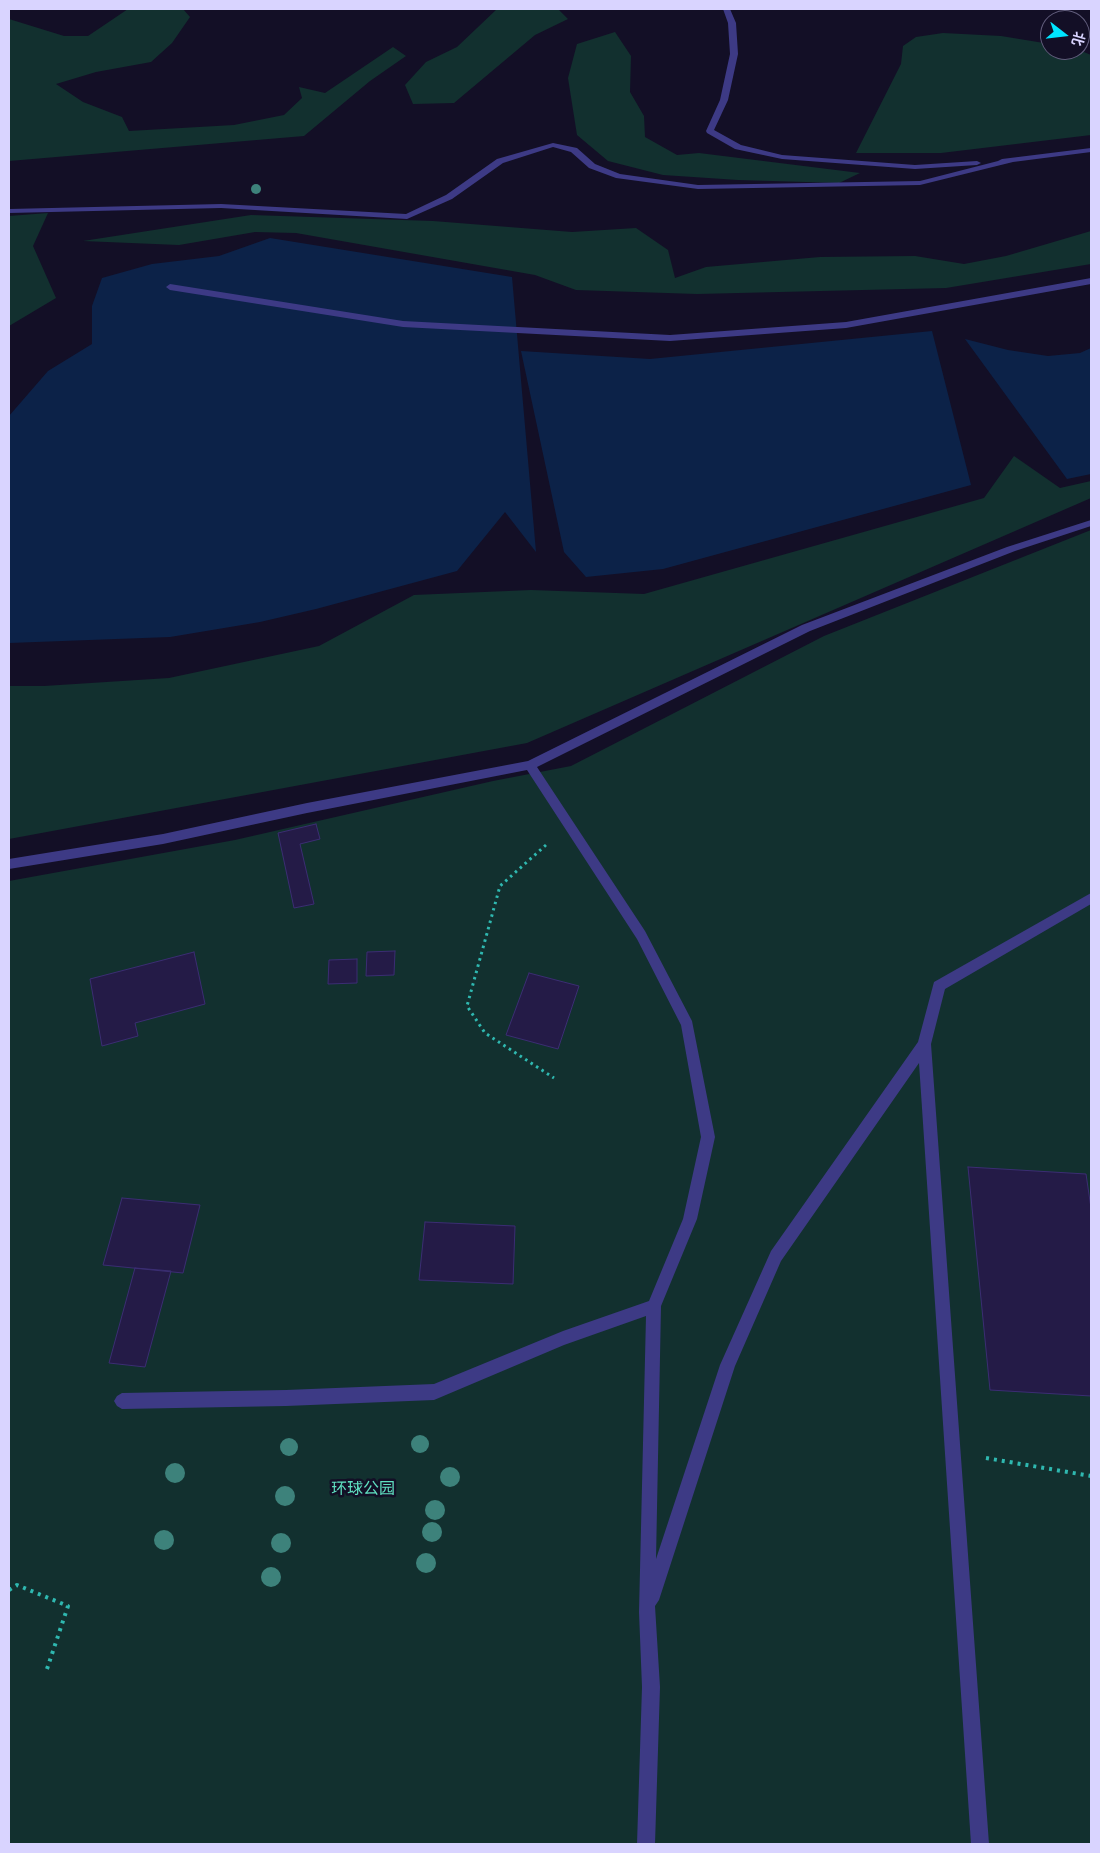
<!DOCTYPE html>
<html>
<head>
<meta charset="utf-8">
<style>
  body { margin:0 }
  #map { position:relative; width:1100px; height:1853px; overflow:hidden; background:#130f26; font-family:"Public Sans","Noto Sans SC",sans-serif }
  canvas { display:block }
  .frame { position:absolute; inset:0; border:10px solid #d9d4ff; pointer-events:none }
  .north { position:absolute; left:1040px; top:10px; width:50px; height:50px; box-sizing:border-box; background:#130f26; border:1px solid #625e7d; border-radius:50%; rotate:106deg; font-size:14px; font-weight:700; line-height:20px; text-align:center; color:#d9d4ff }
  .north::after { content:''; display:block; margin:auto; width:18px; height:22px; background:#00e5ff; clip-path:polygon(50% 0,100% 100%,50% 72%,0 100%) }
</style>
</head>
<body>
<div id="map">
<canvas width="1100" height="1853"></canvas>
<div class="frame"></div>
<div class="north">北</div>
</div>
<script>
const g = document.querySelector('canvas').getContext('2d');
g.lineJoin = 'round';
function fillPath(path, color) { g.fillStyle = color; g.fill(path, 'evenodd'); }
const shape = rows => new Path2D(rows.map(r => 'M' + r).join(''));
function stroke(path, color, width, dash) { g.strokeStyle = color; g.lineWidth = width; g.lineCap = dash ? 'butt' : 'round'; g.setLineDash(dash || []); g.stroke(path); }
function drawText(font, color, halo, rows, align = 'center') {
  g.font = font + ' "Public Sans","Noto Sans SC",sans-serif'; g.lineWidth = 5; g.setLineDash([]); g.textBaseline = 'middle'; g.strokeStyle = halo; g.fillStyle = color; for (const [text, x, y, turn = 0] of rows) {
    g.save(); g.translate(x, y); g.rotate((+turn || 0) * Math.PI / 180); g.textAlign = isNaN(turn) ? turn : align; if (halo) g.strokeText(text, 0, 0); g.fillText(text, 0, 0); g.restore();
  }
}
fillPath(shape([
  [128,9,183,9,190,17,172,43,151,62,96,72,56,84,83,102,122,117,129,131,234,125,284,115,302,98,299,87,325,93,393,47,406,56,370,81,304,136,9,161,9,19,64,36,88,36],
  [497,9,558,9,568,19,535,35,454,103,413,104,405,85,426,62,457,47],
  [615,32,631,56,630,92,644,116,645,137,677,155,699,153,860,173,839,183,738,180,663,175,608,161,577,135,568,78,577,44],
  [943,33,1001,36,1050,44,1050,50,1079,50,1091,55,1091,135,941,153,856,153,901,64,903,46,916,37],
  [48,213,33,246,56,298,9,326,9,216],
  [251,215,433,221,572,232,636,228,668,250,675,278,706,267,820,257,915,256,964,264,1006,256,1091,231,1091,264,946,288,697,294,576,290,535,275,296,233,255,232,179,245,83,241],
  [1014,456,1060,488,1091,481,1091,498,527,743,9,839,9,686,44,686,169,678,319,646,414,595,531,590,644,594,984,498],
  [1091,530,1091,1844,9,1844,9,881,235,840,493,781,571,766,824,636]
]), '#12302f');
fillPath(shape([
  [270,238,512,277,536,552,505,512,457,571,316,609,260,622,170,637,9,643,9,416,48,371,92,344,92,306,102,278,152,264,219,256],
  [932,331,971,485,663,569,586,577,564,552,521,351,650,359],
  [965,339,1008,350,1048,356,1080,353,1091,348,1091,474,1067,479]
]), '#0c2248');
const building = shape([
  [316,824,320,839,300,844,314,904,294,908,278,833,316,824],
  [395,951,394,975,366,976,367,952,395,951],
  [194,952,205,1004,135,1023,138,1036,102,1046,90,979,194,952],
  [357,959,357,983,328,984,329,960,357,959],
  [529,973,579,986,558,1049,506,1035,529,973],
  [968,1167,1086,1174,1091,1208,1091,1396,990,1390,968,1167],
  [122,1198,200,1205,183,1273,103,1265,122,1198],
  [425,1222,515,1226,513,1284,419,1280,425,1222],
  [135,1268,171,1271,145,1367,109,1363,135,1268]
]);
fillPath(building, '#241b47');
stroke(building, '#3b2d73', 1);
stroke(shape([
  [546,845,500,886,467,1006,485,1033,554,1078]
]), '#2fb8b0', 3, [2.5, 4]);
stroke(shape([
  [986,1458,1091,1476],
  [9,1590,17,1585,68,1606,47,1669]
]), '#2fb8b0', 4, [3, 5]);
fillPath(shape([
  [723,9,730,9,736,23,738,54,728,100,714,130,741,145,782,155,915,165,977,161,981,163,977,165,915,169,782,159,735,149,707,133,706,131,720,100,730,54,728,23,723,9],
  [553,143,577,148,595,164,620,174,698,185,920,181,998,161,1002,159,1091,148,1091,152,1013,162,920,185,698,189,616,178,589,168,571,152,553,147,503,163,452,199,407,219,221,208,9,213,9,209,221,204,406,214,446,195,497,159,553,143],
  [1091,278,1091,284,846,328,670,341,403,327,170,290,166,287,170,284,403,321,670,335,846,322,1091,278],
  [1091,520,1091,526,1015,551,810,631,537,767,645,931,692,1021,715,1137,697,1219,661,1306,656,1559,720,1365,771,1251,918,1042,934,982,1091,893,1091,904,945,989,931,1044,989,1844,971,1844,919,1063,781,1261,735,1366,659,1600,655,1606,660,1687,655,1844,637,1844,642,1687,639,1612,646,1316,564,1345,434,1400,286,1406,122,1409,117,1406,114,1401,117,1396,122,1393,286,1390,434,1384,563,1331,649,1301,683,1219,701,1137,681,1025,637,939,527,770,307,813,163,844,9,869,9,859,163,834,307,803,528,761,802,625,1007,547,1091,520]
]), '#3d3a85');
g.fillStyle = '#3d827b';
for (const [x, y, r] of [
  [256,189,5],
  [420,1444,9],
  [289,1447,9],
  [175,1473,10],
  [450,1477,10],
  [285,1496,10],
  [435,1510,10],
  [432,1532,10],
  [164,1540,10],
  [281,1543,10],
  [426,1563,10],
  [271,1577,10]
]) { g.beginPath(); g.arc(x, y, r, 0, 2 * Math.PI); g.fill(); }
drawText('16px', '#5fe0c0', '#130f26', [
  ["环球公园",363,1489]
]);
</script>
</body>
</html>
